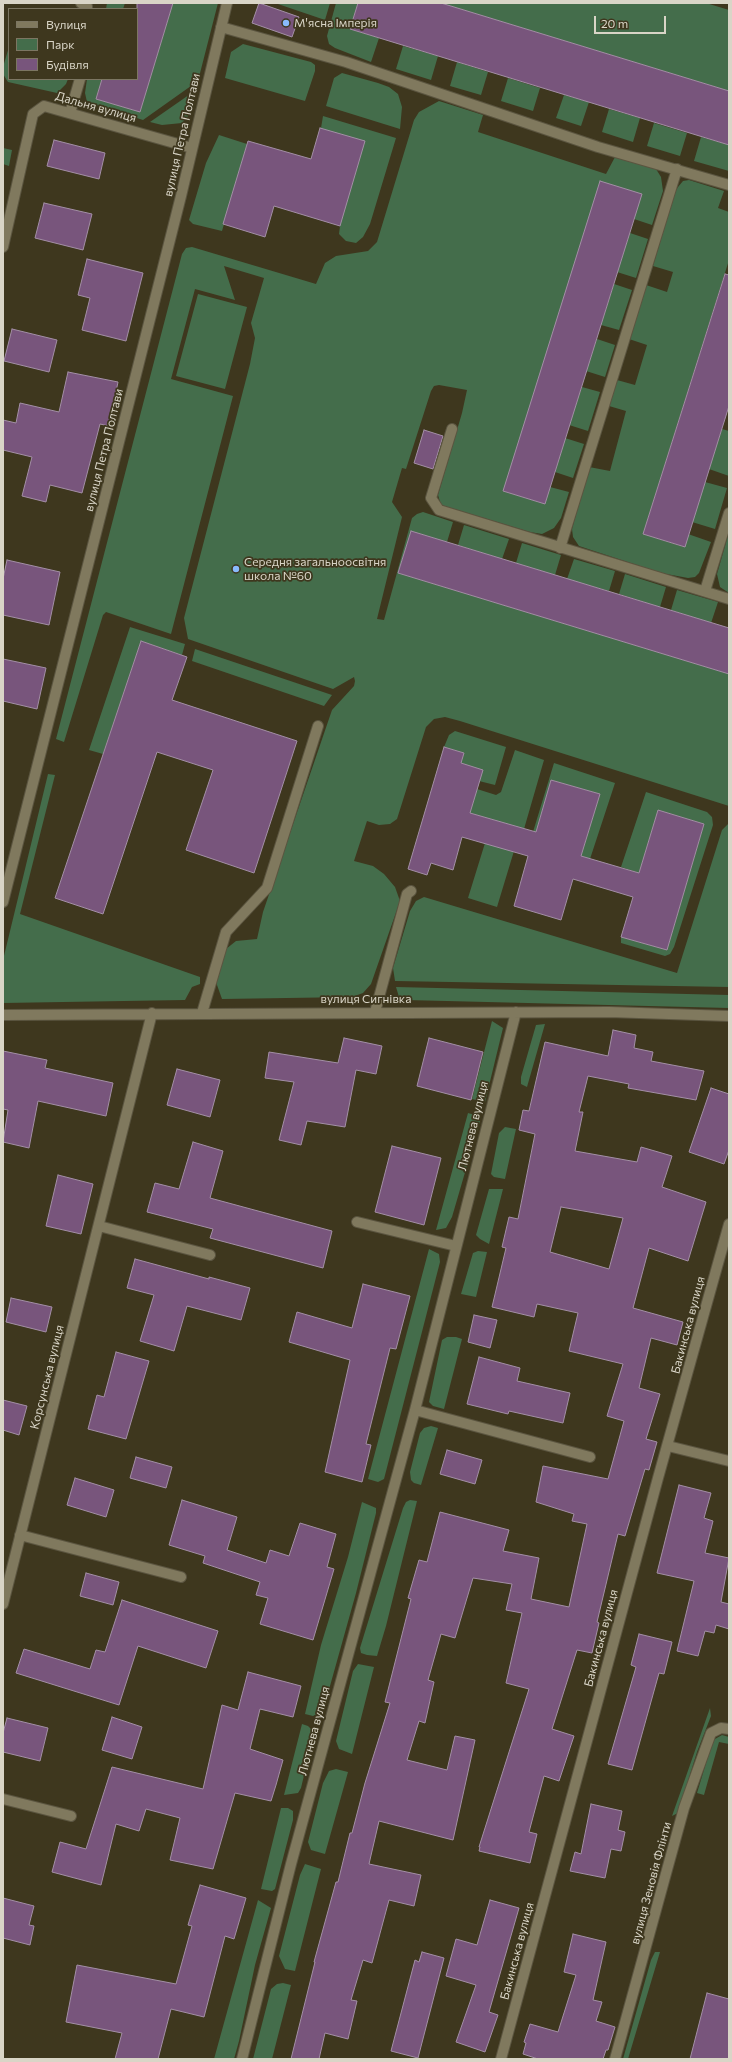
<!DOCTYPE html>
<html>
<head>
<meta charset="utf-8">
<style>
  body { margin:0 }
  #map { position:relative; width:732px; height:2062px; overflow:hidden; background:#3e371e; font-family:Commissioner,sans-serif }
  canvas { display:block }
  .frame { position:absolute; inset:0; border:4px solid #d9d5c7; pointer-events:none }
  .legend { position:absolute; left:8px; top:8px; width:130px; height:72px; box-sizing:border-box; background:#3e371e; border:1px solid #7c7662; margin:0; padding:5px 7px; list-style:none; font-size:12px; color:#d9d5c7 }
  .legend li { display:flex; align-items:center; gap:8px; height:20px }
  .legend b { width:20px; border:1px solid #7c7662 }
  .scale { position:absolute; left:594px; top:16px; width:72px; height:18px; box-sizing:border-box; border:2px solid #d9d5c7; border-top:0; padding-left:5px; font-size:12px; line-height:14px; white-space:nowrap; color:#d9d5c7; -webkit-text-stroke:3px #3e371e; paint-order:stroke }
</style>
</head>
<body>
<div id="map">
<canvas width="732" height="2062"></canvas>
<div class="frame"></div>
<ul class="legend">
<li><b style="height:5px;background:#80795e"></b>Вулиця</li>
<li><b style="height:11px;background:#446d4b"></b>Парк</li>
<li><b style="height:11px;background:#78557c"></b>Будівля</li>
</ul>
<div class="scale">20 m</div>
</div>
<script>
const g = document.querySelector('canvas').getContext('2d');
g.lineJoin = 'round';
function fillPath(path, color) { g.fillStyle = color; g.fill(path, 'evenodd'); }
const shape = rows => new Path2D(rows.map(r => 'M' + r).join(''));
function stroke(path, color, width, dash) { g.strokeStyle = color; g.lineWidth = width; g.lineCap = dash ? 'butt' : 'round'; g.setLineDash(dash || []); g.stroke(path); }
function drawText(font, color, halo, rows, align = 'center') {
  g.font = font + ' Commissioner,sans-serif'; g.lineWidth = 3.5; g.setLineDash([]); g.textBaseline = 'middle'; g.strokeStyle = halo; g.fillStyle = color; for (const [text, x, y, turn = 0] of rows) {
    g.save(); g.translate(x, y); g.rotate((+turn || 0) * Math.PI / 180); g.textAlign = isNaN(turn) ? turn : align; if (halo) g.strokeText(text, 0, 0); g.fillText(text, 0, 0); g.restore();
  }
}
fillPath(shape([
  [107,3,125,3,123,9,106,9],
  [173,3,218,3,198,81,143,120,87,102,85,93,87,79,102,79,96,99,140,112],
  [275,3,330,3,325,20],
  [336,3,358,3,350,29,379,38,371,62,335,48,329,44,327,36],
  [441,3,706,3,729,10,729,91],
  [243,44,311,62,315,65,315,71,305,101,225,78,231,52],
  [403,46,438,56,431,80,396,69],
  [9,47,9,79,68,79,66,84,57,93,8,82,3,74,3,67],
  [457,62,488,72,481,95,450,86],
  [342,73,378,83,389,87,398,94,402,107,400,129,326,106,334,78],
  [508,78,540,88,533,111,501,101],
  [196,90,190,114,182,123,162,125,150,122],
  [564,95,589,102,581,126,556,118],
  [439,101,483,115,478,132,606,174,615,157,656,169,661,177,663,191,652,225,634,219,503,491,545,504,550,487,569,492,561,518,554,528,542,534,530,532,441,505,438,495,462,413,467,390,439,385,434,386,431,391,406,469,402,468,392,502,402,517,377,619,384,620,412,518,417,514,423,512,453,522,447,542,411,531,398,573,729,674,729,806,460,721,445,717,434,719,426,727,397,819,390,824,379,825,367,821,354,861,373,866,384,874,395,887,400,901,371,984,363,993,352,997,222,999,217,985,217,972,226,949,236,941,257,939,263,912,332,710,354,686,355,681,354,677,333,689,188,639,184,618,250,364,255,338,251,323,264,278,224,266,235,300,195,289,171,379,233,396,171,634,106,612,103,615,64,742,56,739,182,254,186,248,192,247,316,284,325,263,336,256,368,251,377,242,414,120,419,112],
  [609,109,640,118,633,142,602,132],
  [323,116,396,138,370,224,363,237,356,243,346,241,339,234,340,226,321,128],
  [654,123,687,133,680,156,647,146],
  [219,135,247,144,222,231,193,224,189,220,206,163],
  [701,137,729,145,729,171,694,161],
  [3,148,12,150,9,166,3,164],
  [689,180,724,191,718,208,729,212,729,260,643,534,684,547,688,534,711,542,699,573,695,577,688,578,661,573,579,546,573,537,572,529,589,467,610,471,626,411,609,406,617,380,635,385,647,345,629,339,646,285,667,292,673,272,653,266,674,194,678,187,683,181],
  [630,233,648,239,636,278,617,272],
  [614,284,632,290,619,330,601,325],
  [198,294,247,307,225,389,176,376],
  [597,339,615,345,605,377,586,371],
  [582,387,600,392,588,431,569,425],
  [722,429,729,431,729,476,709,469],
  [565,438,584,444,573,478,555,472],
  [705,482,727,488,715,529,692,522],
  [464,525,509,539,502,559,458,545],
  [729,532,729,593,720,587,717,574],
  [522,543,561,555,555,575,516,563],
  [574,559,615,571,609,591,567,579],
  [625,574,666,587,660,607,619,594],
  [677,590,718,602,711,623,671,610],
  [130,627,185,644,182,655,141,641,103,754,89,750],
  [195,649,332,695,324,706,192,661],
  [455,731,506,747,495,785,479,781,482,770,461,763,464,753,444,747,449,735],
  [515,750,544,760,524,829,470,813,477,789,496,795,501,792],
  [554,763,615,783,590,859,581,856,600,794,551,780,536,832,533,832],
  [48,774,55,775,20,914,200,977,200,984,192,987,185,1000,3,1003,3,960],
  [646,792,707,812,712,817,713,825,674,947,670,954,665,956,621,943,621,937,667,950,704,824,658,810,639,873,621,867],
  [729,823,729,987,395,981,393,968,410,911,416,901,424,897,677,973,722,830],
  [485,843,514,851,497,907,468,898],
  [396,987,729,995,729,1008,406,1000,399,997],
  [492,1021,503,1028,485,1102,472,1099],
  [545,1024,527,1087,521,1084,521,1077,536,1025],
  [468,1113,478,1116,480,1121,452,1217,446,1228,436,1230],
  [505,1127,516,1129,505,1179,494,1177,491,1174,499,1133],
  [489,1189,503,1189,489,1244,480,1239,476,1235],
  [429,1249,439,1254,440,1262,384,1479,378,1482,368,1479],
  [478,1251,487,1252,476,1297,461,1294,473,1253],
  [447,1337,456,1337,462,1339,444,1409,433,1406,429,1402,442,1340],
  [431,1426,438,1428,421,1485,414,1483,411,1480,410,1472,420,1433,424,1428],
  [410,1500,417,1501,386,1626,377,1656,367,1655,361,1653,360,1648,403,1508,406,1502],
  [362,1502,376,1508,376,1513,356,1593,323,1711,313,1716,305,1714,321,1645,348,1557],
  [358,1664,374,1667,352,1754,339,1749,336,1741,353,1671],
  [710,1708,711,1716,697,1752,678,1813,672,1816],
  [302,1724,308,1726,312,1730,312,1742,301,1788,298,1793,284,1795],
  [722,1735,729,1737,729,1744,719,1742,704,1795,697,1793,712,1743,715,1739],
  [336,1769,348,1772,325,1854,311,1850,308,1842,323,1783,329,1771],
  [281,1808,288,1808,293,1811,293,1820,275,1889,272,1891,261,1889],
  [305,1864,321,1869,295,1971,285,1969,279,1956,300,1875],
  [258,1900,271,1908,255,1965,239,2041,234,2059,214,2059],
  [655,1952,660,1952,628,2059,623,2059,651,1960],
  [283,1983,291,1985,272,2059,253,2059,271,1989,277,1984]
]), '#446d4b');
const building = shape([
  [137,3,173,3,140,112,96,99,102,79,137,79,137,3],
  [259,3,299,17,292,37,252,23,259,3],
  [358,3,441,3,729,91,729,145,350,29,358,3],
  [320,128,365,141,340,226,274,206,265,237,223,224,248,141,311,159,320,128],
  [54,140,105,153,99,179,47,166,54,140],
  [600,181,642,194,545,504,503,491,600,181],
  [44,203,92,214,83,250,35,238,44,203],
  [87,259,143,273,126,341,82,330,90,298,78,295,87,259],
  [725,274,729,275,729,406,685,547,643,534,725,274],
  [12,329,57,340,49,372,4,361,12,329],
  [68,372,118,382,109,426,100,424,82,493,50,485,46,502,22,496,32,457,3,450,3,420,16,423,20,403,59,412,68,372],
  [424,430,443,436,433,469,414,463,424,430],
  [411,531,729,628,729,674,398,573,411,531],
  [7,560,60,572,49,625,3,615,3,579,7,560],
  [141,641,187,657,172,700,297,741,254,873,186,850,213,770,157,752,103,914,55,898,141,641],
  [3,659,46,668,37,709,3,701,3,659],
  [444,747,464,753,461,763,483,770,470,813,536,832,551,780,600,794,581,856,639,873,658,810,704,824,667,950,621,937,633,897,573,879,561,920,514,906,528,856,462,837,453,870,431,863,427,875,408,869,444,747],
  [613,1030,636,1035,634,1048,653,1052,651,1061,704,1071,696,1100,628,1088,629,1084,588,1076,579,1112,583,1112,575,1151,637,1162,641,1147,672,1156,662,1187,706,1202,688,1261,649,1248,633,1308,683,1322,677,1345,651,1338,639,1388,660,1394,646,1439,657,1442,649,1470,645,1469,625,1536,618,1534,597,1622,599,1623,592,1653,577,1650,552,1729,574,1736,559,1781,544,1776,529,1832,537,1834,530,1863,479,1851,480,1847,479,1847,529,1689,506,1683,522,1613,506,1610,512,1584,473,1578,455,1638,441,1634,428,1680,434,1682,425,1723,419,1721,407,1760,447,1770,455,1736,475,1740,453,1840,379,1821,369,1864,421,1875,414,1906,389,1900,372,1963,363,1960,351,2000,357,2001,348,2039,325,2033,319,2059,291,2059,315,1962,314,1962,336,1882,338,1882,350,1833,352,1833,365,1783,390,1703,385,1702,411,1599,408,1598,419,1560,427,1562,440,1512,509,1530,503,1551,539,1558,531,1599,569,1607,587,1524,572,1521,574,1514,536,1502,543,1466,608,1479,624,1421,607,1416,623,1364,569,1351,578,1313,537,1304,534,1317,492,1307,506,1248,502,1247,509,1217,518,1219,535,1134,519,1130,523,1110,529,1111,545,1042,608,1056,613,1030],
  [561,1207,623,1218,609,1269,550,1252,561,1207],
  [344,1038,382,1046,376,1074,356,1070,345,1127,307,1121,301,1145,279,1140,294,1082,265,1078,269,1052,338,1063,344,1038],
  [429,1038,483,1052,471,1100,417,1086,429,1038],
  [3,1051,47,1060,45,1068,113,1083,106,1116,38,1101,29,1148,3,1142,8,1110,3,1109,3,1051],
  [177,1069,220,1080,210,1117,167,1105,177,1069],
  [711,1088,729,1094,729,1150,724,1164,689,1152,711,1088],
  [193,1142,223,1151,210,1198,332,1231,323,1268,210,1238,213,1229,147,1212,155,1183,179,1189,193,1142],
  [392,1146,441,1158,424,1225,375,1212,392,1146],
  [58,1175,93,1184,81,1234,46,1226,58,1175],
  [135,1259,209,1279,209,1277,250,1288,241,1320,187,1306,174,1351,140,1341,154,1295,127,1288,135,1259],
  [363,1284,410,1296,396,1349,390,1348,366,1444,371,1445,362,1482,325,1472,350,1360,289,1342,297,1312,352,1328,363,1284],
  [11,1298,52,1307,46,1332,6,1322,11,1298],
  [474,1315,497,1320,490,1348,468,1342,474,1315],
  [116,1352,149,1361,126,1439,88,1429,97,1395,104,1397,116,1352],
  [479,1357,520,1368,517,1381,570,1393,563,1423,509,1411,508,1414,467,1404,479,1357],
  [3,1400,27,1406,19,1435,3,1430,3,1400],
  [447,1450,482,1460,475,1484,440,1474,447,1450],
  [136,1457,172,1467,166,1488,130,1478,136,1457],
  [75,1478,114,1490,106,1517,67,1505,75,1478],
  [679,1485,711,1493,704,1518,713,1521,705,1553,729,1558,721,1602,729,1604,729,1629,716,1625,714,1633,705,1631,698,1656,677,1651,694,1581,657,1573,679,1485],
  [182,1500,237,1517,227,1550,266,1563,270,1550,289,1556,300,1523,336,1534,327,1567,334,1569,313,1640,260,1624,268,1598,256,1595,260,1582,203,1563,205,1556,169,1545,182,1500],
  [86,1573,119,1582,113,1605,80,1596,86,1573],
  [122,1600,218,1631,206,1668,138,1646,119,1705,16,1673,24,1649,90,1669,96,1650,105,1652,122,1600],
  [639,1634,672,1642,664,1674,659,1673,632,1770,608,1764,636,1667,631,1665,639,1634],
  [248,1672,301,1686,293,1717,260,1709,250,1749,283,1760,276,1785,271,1801,235,1793,213,1869,170,1860,180,1818,146,1809,139,1831,116,1824,101,1885,52,1872,60,1842,86,1849,112,1767,203,1789,222,1705,238,1710,248,1672],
  [112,1717,142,1727,132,1759,102,1750,112,1717],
  [7,1718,48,1728,40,1761,3,1752,3,1733,7,1718],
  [591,1804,622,1811,618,1830,625,1832,621,1851,611,1849,605,1878,570,1871,575,1852,581,1854,591,1804],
  [200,1885,246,1898,234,1939,225,1936,204,2017,171,2009,158,2059,115,2059,122,2033,66,2022,77,1965,176,1984,192,1926,188,1925,200,1885],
  [3,1898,34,1906,29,1925,34,1926,30,1945,3,1938,3,1898],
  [490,1900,519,1908,489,2012,498,2015,485,2052,456,2042,476,1985,446,1976,456,1939,477,1945,490,1900],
  [573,1934,606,1942,593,2000,602,2002,596,2021,615,2027,608,2050,606,2050,603,2059,538,2059,523,2054,526,2043,524,2042,530,2024,558,2032,576,1975,564,1972,573,1934],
  [422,1952,444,1958,418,2058,391,2051,415,1960,419,1962,422,1952],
  [707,1993,729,1999,729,2059,690,2059,707,1993]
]);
fillPath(building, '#78557c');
stroke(building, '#a38fa6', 1);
const minor = shape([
  [81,3,87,6,87,9],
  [221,27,346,62,598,147,729,185],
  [70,113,80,79],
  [3,247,33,114,44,106,192,148],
  [452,429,431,498,439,510,729,599],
  [560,548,677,169],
  [705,591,729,513],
  [3,902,181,196,227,3],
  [375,1012,407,894,411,891],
  [202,1013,226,932,267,888,318,726],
  [3,1015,609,1012,729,1016],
  [357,1222,456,1246],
  [99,1226,210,1255],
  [415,1410,590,1457],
  [668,1446,729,1461],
  [20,1535,181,1577],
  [3,1604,152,1013],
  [3,1799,71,1816],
  [242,2059,291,1864,415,1410,516,1012],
  [501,2059,658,1478,729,1224],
  [615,2059,684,1808,711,1733,721,1728,729,1729]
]);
stroke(minor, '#5b5540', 12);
stroke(minor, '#80795e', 10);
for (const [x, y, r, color] of [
  [286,23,4,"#89bafc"],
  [236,569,4,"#89bafc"]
]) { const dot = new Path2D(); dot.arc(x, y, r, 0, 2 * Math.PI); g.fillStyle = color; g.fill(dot); stroke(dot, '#3e371e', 1.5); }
drawText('12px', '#d9d5c7', '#3e371e', [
  ["М'ясна Імперія",294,23],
  ["Середня загальноосвітня",244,562],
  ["школа №60",244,576]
], 'left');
drawText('12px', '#d9d5c7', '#3e371e', [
  ["Дальня вулиця",96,107,16],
  ["вулиця Петра Полтави",182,135,-77],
  ["вулиця Петра Полтави",104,450,-76],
  ["вулиця Сигнівка",366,999],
  ["Лютнева вулиця",473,1126,-76],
  ["Бакинська вулиця",688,1325,-75],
  ["Корсунська вулиця",47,1377,-76],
  ["Бакинська вулиця",601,1638,-75],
  ["Лютнева вулиця",314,1731,-75],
  ["вулиця Зеновія Флінти",651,1883,-75],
  ["Бакинська вулиця",517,1951,-75]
]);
</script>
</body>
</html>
